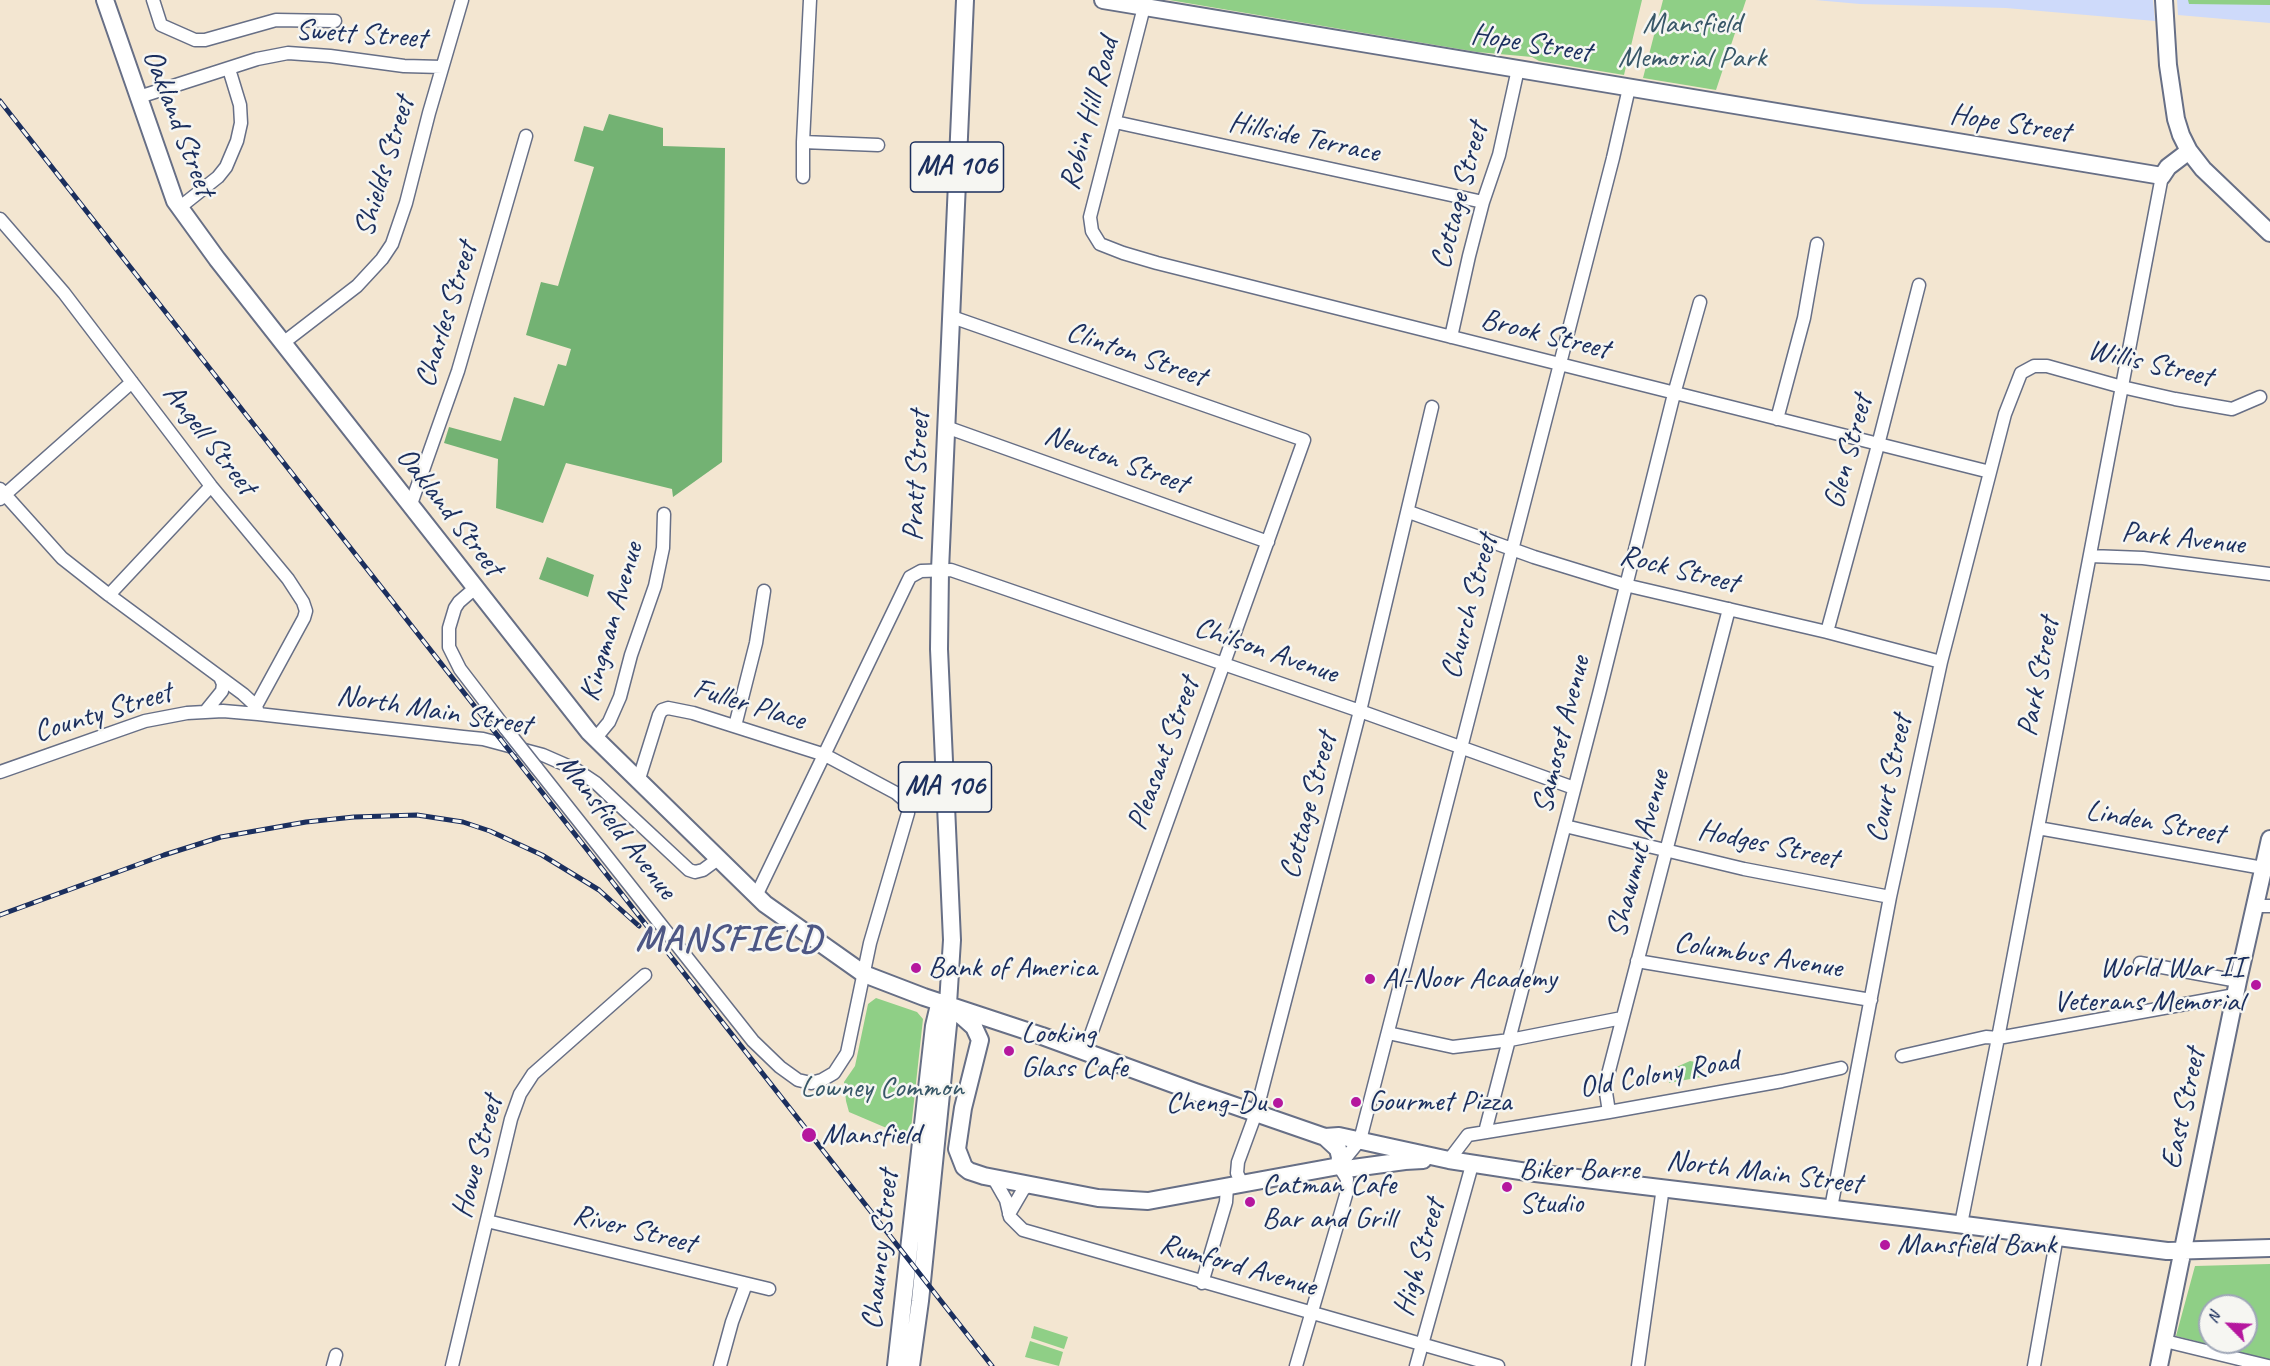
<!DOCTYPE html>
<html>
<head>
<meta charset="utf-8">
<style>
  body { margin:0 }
  #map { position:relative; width:2270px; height:1366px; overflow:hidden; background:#f3e6d1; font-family:Caveat,sans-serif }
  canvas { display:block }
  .north { position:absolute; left:2198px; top:1294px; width:60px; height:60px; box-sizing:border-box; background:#f6f6f2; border:2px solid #9ea6b7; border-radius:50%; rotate:294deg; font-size:16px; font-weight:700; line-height:24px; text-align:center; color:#1b2f5e }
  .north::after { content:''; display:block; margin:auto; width:21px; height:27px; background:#b5179e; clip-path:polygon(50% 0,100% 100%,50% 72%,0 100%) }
</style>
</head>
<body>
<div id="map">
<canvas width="2270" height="1366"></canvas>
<div class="north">N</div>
</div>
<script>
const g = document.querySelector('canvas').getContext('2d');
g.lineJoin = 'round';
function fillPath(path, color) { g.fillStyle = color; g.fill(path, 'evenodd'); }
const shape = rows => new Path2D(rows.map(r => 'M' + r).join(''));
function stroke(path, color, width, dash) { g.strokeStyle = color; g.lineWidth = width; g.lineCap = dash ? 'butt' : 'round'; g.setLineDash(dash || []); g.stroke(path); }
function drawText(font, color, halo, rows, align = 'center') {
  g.font = font + ' Caveat,sans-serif'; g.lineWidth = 5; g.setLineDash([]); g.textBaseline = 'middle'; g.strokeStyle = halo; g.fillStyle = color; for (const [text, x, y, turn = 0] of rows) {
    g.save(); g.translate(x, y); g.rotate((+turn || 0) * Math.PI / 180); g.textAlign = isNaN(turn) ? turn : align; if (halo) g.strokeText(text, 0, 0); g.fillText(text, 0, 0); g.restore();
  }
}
fillPath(shape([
  [1815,0,2153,0,2155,21,2006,8,1860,4],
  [2177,0,2270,0,2270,23,2178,15]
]), '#cedafa');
fillPath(shape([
  [1169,0,1642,0,1624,75,1539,61,1532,57,1477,52],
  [1663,0,1746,0,1716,90,1643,78],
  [2188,0,2270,0,2270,5,2189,4],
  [876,998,917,1012,923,1019,910,1138,849,1112,846,1101,844,1082,855,1066,868,1004],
  [1690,1061,1696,1062,1701,1066,1703,1071,1701,1077,1669,1083,1672,1069],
  [2270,1264,2270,1360,2176,1336,2195,1266],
  [2210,1306,2246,1306,2246,1342,2210,1342],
  [1034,1326,1068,1337,1064,1349,1031,1338],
  [1030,1341,1063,1352,1059,1366,1025,1357]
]), '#8fcf86');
fillPath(shape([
  [609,114,663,128,663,146,725,148,722,462,673,497,672,489,566,463,543,523,496,508,498,459,444,443,449,427,501,441,514,397,544,406,558,364,566,366,571,349,526,335,541,282,558,286,594,167,574,161,584,126,603,131],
  [547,557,594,575,588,597,539,579]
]), '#73b273');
const minor = shape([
  [153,0,161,25,195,40,205,40,276,20,335,21],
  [1144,7,1090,217,1092,231,1100,244,1123,253,1157,263,1990,472],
  [139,97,257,59,288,53,330,56,404,66,442,67],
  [1115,122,1483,202],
  [803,142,878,145],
  [803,177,803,142,810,0],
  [179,208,218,177,226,167,237,141,241,123,240,105,229,69],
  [0,219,64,293,211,486,288,579,303,602,306,611,304,618,256,706],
  [952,317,1304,440,1085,1051],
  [1451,337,1469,256,1483,202,1499,155,1518,69],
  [283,343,357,286,382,259,392,244,406,203,429,113,462,0],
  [1777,419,1804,318,1817,244],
  [946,427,1268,542],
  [0,489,62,558,109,595,243,694,256,706,258,713],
  [0,499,132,382],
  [410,507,458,371,526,136],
  [1409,512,1534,557,1625,585,1827,632,1941,662],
  [2090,556,2143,558,2270,574],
  [474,589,459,602,455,608,449,628,449,647,460,669,506,729],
  [109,595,211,486],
  [1827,632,1878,445,1919,285],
  [205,712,222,691,223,684,220,677],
  [735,726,756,643,764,591],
  [595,739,609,722,620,697,631,655,655,586,663,548,664,514],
  [536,767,753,1041,780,1067,798,1080,811,1083,822,1080,834,1073,847,1053,870,943,908,813,909,804,896,793,825,755,693,713,668,708,662,710,659,715,638,782],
  [0,772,145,721,187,713,223,711,258,714,463,737,483,739,543,755,575,769,596,783,615,801,689,870,695,872,703,870,718,859],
  [1565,826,1744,869,1890,897],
  [2038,828,2263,868],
  [756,896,907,583,910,577,921,571,951,570,1360,711,1574,788],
  [2255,906,2270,906],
  [1637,961,1871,1000],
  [2140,963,2238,981],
  [1388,1033,1453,1047,1510,1040,1622,1018],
  [1902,1056,1986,1037,1998,1038,2235,995],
  [1609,1112,1605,1086,1729,609],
  [1485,1132,1599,694,1674,394,1700,302],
  [1449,1160,1468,1135,1609,1112,1782,1081,1841,1068],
  [994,1179,1006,1200,1010,1217,1023,1230,1498,1366],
  [1242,1184,1237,1173,1238,1162,1256,1113,1360,711,1432,407],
  [1831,1208,1890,897,1941,662,2005,414,2021,373,2034,366,2047,366,2122,387,2175,399,2232,409,2260,397],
  [1009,1214,1023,1190,1028,1185],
  [487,1221,769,1289],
  [1961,1224,1998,1038,2162,176],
  [1202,1283,1226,1202,1227,1187],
  [2165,1341,2268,1366],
  [333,1366,336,1355],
  [452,1366,511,1119,520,1094,533,1074,645,975],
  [720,1366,732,1322,746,1284],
  [1296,1366,1346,1195,1347,1179,1339,1166,1360,1140,1613,158,1629,88],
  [1416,1366,1472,1165],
  [1638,1366,1663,1187],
  [2034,1366,2057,1236]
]);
const major = shape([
  [105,0,175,201,217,259,589,732,765,904,864,974,924,997,1042,1036,1195,1092,1325,1137,1339,1136,1449,1160,1527,1172,1910,1218,2167,1251,2270,1248],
  [1103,0,2162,176,2168,167,2189,151],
  [2164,0,2168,65,2176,119,2181,135,2189,151,2203,169,2270,233],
  [955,1010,974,1027,980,1040,963,1108,957,1149,964,1167,969,1171,984,1176,1098,1198,1148,1201,1339,1166,1346,1169,1405,1161,1423,1160],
  [1325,1137,1338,1149,1340,1157,1339,1166],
  [896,1366,934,1026,938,1009,948,1004],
  [911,1366,920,1301,949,1015,948,1004,952,940,939,649,940,570,965,0],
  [2159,1366,2238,981,2270,839]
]);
stroke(minor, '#676f86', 15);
stroke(major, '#676f86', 20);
stroke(minor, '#fff', 12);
stroke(major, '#fff', 16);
const rail = shape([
  [0,101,992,1366],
  [0,915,164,855,221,837,306,822,354,817,417,815,463,822,490,831,542,855,599,890,639,926]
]);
stroke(rail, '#1b2f5e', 5);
stroke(rail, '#f6f6f2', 3, [9]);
const minorBridge = shape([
  [506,729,536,767]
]);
stroke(minorBridge, '#676f86', 15, []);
stroke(minorBridge, '#fff', 12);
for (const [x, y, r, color] of [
  [916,968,6,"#b5179e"],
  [1370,979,6,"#b5179e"],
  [2256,985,6,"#b5179e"],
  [1009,1051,6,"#b5179e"],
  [1356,1102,6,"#b5179e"],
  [1278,1103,6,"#b5179e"],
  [809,1135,8,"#b5179e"],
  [1507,1187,6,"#b5179e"],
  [1250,1202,6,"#b5179e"],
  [1885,1245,6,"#b5179e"]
]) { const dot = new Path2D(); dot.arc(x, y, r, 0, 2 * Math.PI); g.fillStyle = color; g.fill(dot); stroke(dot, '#f6f6f2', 2); }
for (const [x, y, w] of [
  [957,167,93],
  [945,787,93]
]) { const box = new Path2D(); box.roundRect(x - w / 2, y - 25, w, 50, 4.5); g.fillStyle = '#f6f6f2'; g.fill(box); stroke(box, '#1b2f5e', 1.5); }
drawText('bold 28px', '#1b2f5e', null, [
  ["MA 106",957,167],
  ["MA 106",945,787]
]);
drawText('30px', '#385768', '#f6f6f2', [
  ["Mansfield",1692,24],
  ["Memorial Park",1692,58],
  ["Lowney Common",882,1088]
]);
drawText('30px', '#1b2f5e', '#f6f6f2', [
  ["Swett Street",361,35,4],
  ["Hope Street",1531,44,9],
  ["Robin Hill Road",1090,114,-75],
  ["Oakland Street",178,123,69],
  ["Hope Street",2010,124,9],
  ["Hillside Terrace",1304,138,12],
  ["Shields Street",385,167,-73],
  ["Cottage Street",1460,196,-75],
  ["Charles Street",447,315,-73],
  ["Brook Street",1545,335,14],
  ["Clinton Street",1136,355,19],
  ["Willis Street",2150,364,13],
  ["Angell Street",209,440,52],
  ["Glen Street",1849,452,-75],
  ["Newton Street",1116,460,20],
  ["Pratt Street",917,476,-87],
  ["Oakland Street",449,512,52],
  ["Park Avenue",2183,539,6],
  ["Rock Street",1679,570,14],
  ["Church Street",1470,607,-75],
  ["Kingman Avenue",612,622,-74],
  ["Chilson Avenue",1266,651,19],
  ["Park Street",2039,677,-79],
  ["Fuller Place",749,705,17],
  ["North Main Street",434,711,9],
  ["County Street",103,713,-17],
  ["Samoset Avenue",1562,735,-76],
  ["Pleasant Street",1164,754,-70],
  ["Court Street",1890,779,-78],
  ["Cottage Street",1309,806,-75],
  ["Linden Street",2155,823,10],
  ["Mansfield Avenue",616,827,52],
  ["Hodges Street",1768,845,12],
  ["Shawmut Avenue",1639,854,-75],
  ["Columbus Avenue",1758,956,9],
  ["Old Colony Road",1659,1075,-10],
  ["East Street",2184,1109,-78],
  ["Howe Street",478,1157,-75],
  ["North Main Street",1764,1173,7],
  ["River Street",634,1230,14],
  ["Chauncy Street",881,1250,-84],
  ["High Street",1420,1258,-74],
  ["Rumford Avenue",1238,1266,16]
]);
drawText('30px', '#1b2f5e', '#f6f6f2', [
  ["Bank of America",928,968],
  ["World War II",2244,968,"right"],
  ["Veterans Memorial",2244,1002,"right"],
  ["Al-Noor Academy",1382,979],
  ["Looking",1021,1034],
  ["Glass Cafe",1021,1068],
  ["Gourmet Pizza",1368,1102],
  ["Cheng-Du",1266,1103,"right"],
  ["Mansfield",822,1135],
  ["Biker Barre",1519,1170],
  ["Studio",1519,1204],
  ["Catman Cafe",1262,1185],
  ["Bar and Grill",1262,1219],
  ["Mansfield Bank",1897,1245]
], 'left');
g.letterSpacing = '1.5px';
drawText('bold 36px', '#4d5785', '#f6f6f2', [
  ["MANSFIELD",729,941]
]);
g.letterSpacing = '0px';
</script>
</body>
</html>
